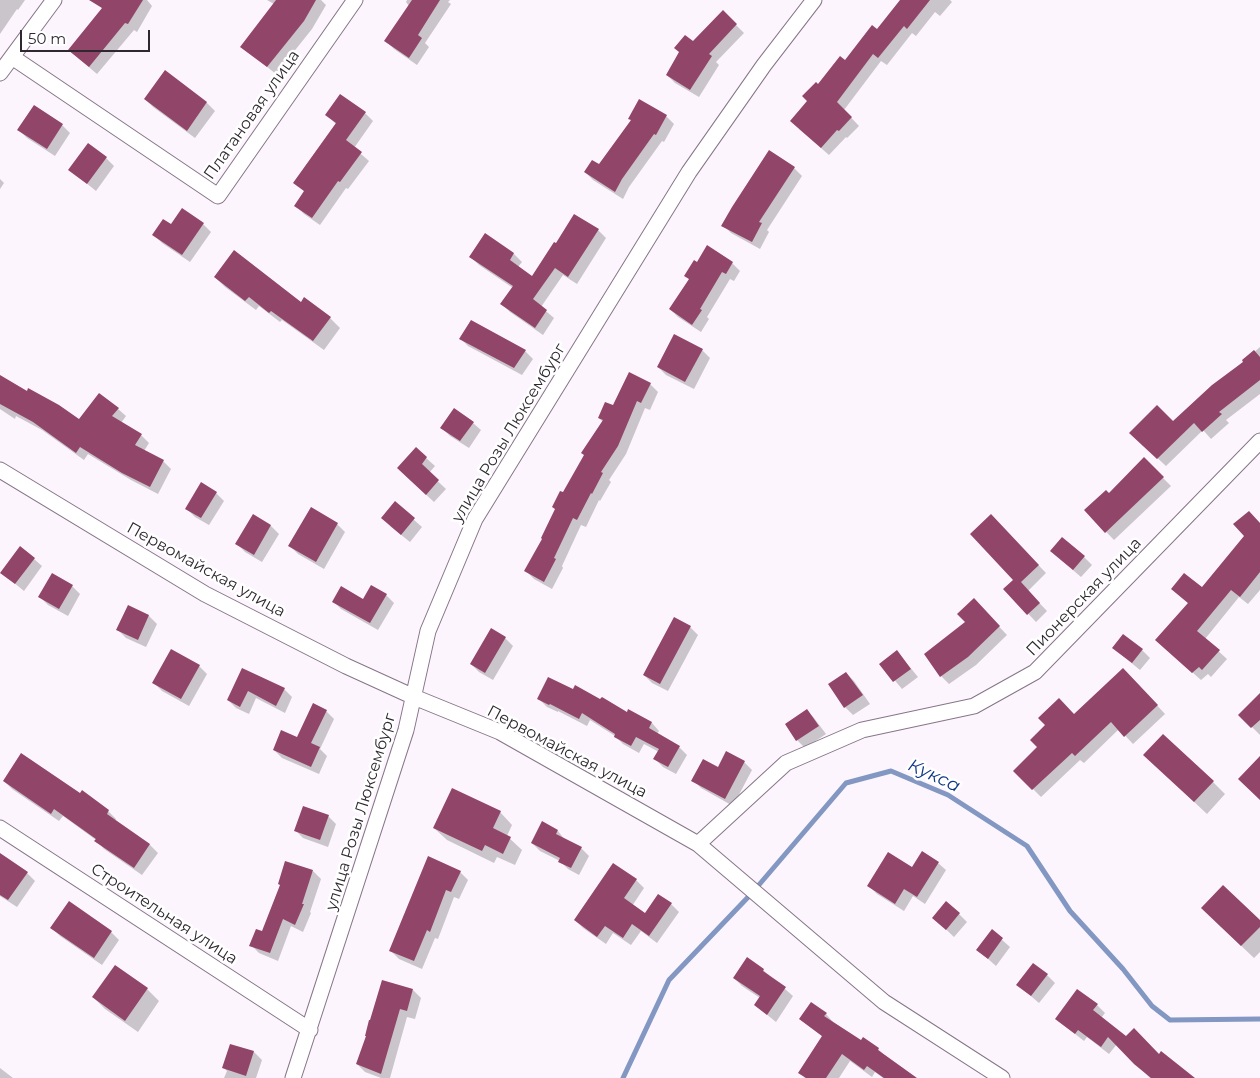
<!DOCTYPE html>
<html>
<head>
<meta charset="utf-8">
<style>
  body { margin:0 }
  #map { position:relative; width:1260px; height:1078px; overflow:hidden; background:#fdf5fe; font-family:Montserrat,sans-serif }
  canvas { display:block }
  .scale { position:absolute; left:20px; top:30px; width:130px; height:22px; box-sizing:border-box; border:2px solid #2f2830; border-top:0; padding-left:6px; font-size:15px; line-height:18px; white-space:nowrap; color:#2f2830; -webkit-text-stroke:4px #fff; paint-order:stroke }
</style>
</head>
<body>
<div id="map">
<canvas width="1260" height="1078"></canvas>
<div class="scale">50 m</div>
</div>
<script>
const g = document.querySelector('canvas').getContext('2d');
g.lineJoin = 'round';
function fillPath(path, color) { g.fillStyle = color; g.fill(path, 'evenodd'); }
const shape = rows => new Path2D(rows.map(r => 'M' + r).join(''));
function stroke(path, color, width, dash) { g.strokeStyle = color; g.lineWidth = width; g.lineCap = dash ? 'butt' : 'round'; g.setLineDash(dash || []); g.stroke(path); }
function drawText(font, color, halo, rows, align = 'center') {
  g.font = font + ' Montserrat,sans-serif'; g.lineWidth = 5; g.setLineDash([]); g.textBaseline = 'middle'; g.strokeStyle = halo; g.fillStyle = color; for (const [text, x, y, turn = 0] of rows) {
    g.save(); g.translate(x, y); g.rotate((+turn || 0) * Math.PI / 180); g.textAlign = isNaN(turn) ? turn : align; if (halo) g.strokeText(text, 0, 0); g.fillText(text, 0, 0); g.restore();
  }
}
fillPath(shape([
  [0,0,25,0,18,10,17,9,0,34],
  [102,0,147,0,152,6,137,32,134,30,97,74,78,58,103,9,99,5],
  [267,0,321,0,326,5,312,29,276,74,242,47,274,4],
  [407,0,450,0,448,2,451,4,425,43,429,47,417,65,394,49,386,41,409,6,406,2],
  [902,0,950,0,952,2,940,16,935,12,916,36,912,33,887,65,881,61,844,110,859,126,847,138,846,137,829,155,799,129,809,101,819,86,877,31],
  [723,12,744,33,716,62,719,65,699,97,675,83,667,75,693,43],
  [165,72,207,103,215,111,195,138,153,107,145,99],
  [341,96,365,113,373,121,354,148,369,161,348,189,346,188,320,225,304,214,296,206,305,192,294,182,336,124,327,115],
  [666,116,674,124,664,142,662,141,629,187,623,199,593,180,585,172,599,166],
  [62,125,70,133,55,156,27,138,19,130],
  [770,152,794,168,802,176,767,230,769,232,760,249,731,233,723,225],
  [106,158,114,166,96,191,70,170],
  [0,179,4,183,0,189],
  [203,224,211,232,190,262,162,243,154,235,171,226],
  [598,230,606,238,577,284,563,275,541,307,554,318,543,335,510,312,502,304,513,288,479,265,471,257,486,235,514,254,522,262,518,267,533,277,557,245],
  [697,263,732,263,740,271,734,281,730,279,707,317,709,319,701,332,678,317,670,309,690,280,686,276],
  [215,277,301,304,330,318,340,328,324,350,282,320,280,322,259,306,256,310,225,287],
  [460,338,525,351,533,359,522,375,468,346],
  [1260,347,1260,394,1226,420,1229,423,1211,439,1203,430,1166,466,1139,441,1173,423],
  [702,350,710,358,694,389,666,375,658,367],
  [0,376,79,420,118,409,126,416,121,423,141,435,149,443,144,451,163,461,171,469,158,494,131,480,88,454,84,460,42,430,16,416,15,419,0,409],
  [650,384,658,392,650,410,645,408,626,454,609,480,611,482,600,501,599,500,586,527,581,525,562,566,563,568,552,589,534,579,526,571,543,539,563,494,603,422,599,418,613,407],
  [473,423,481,430,469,448,450,436,442,428],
  [416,449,435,466,429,473,446,489,434,502,406,476],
  [1144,459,1171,486,1114,540,1085,510,1110,495],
  [216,493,224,501,209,525,195,517,187,509],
  [395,503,422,527,410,542,390,526],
  [253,516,271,526,279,534,262,562,245,552,237,544],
  [337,524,345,532,324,569,298,554,290,546],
  [999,524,1046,573,1028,591,1047,611,1036,622,1005,589,1015,580],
  [1260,524,1260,590,1248,604,1239,597,1205,639,1227,659,1211,677,1208,674,1201,680,1165,648,1189,604,1172,589,1202,589],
  [1084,557,1092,565,1081,577,1060,559],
  [34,559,42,566,24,591,2,573],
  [72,586,80,594,68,616,48,605,40,597],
  [386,595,394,603,378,630,341,609,333,601,364,601],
  [974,600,1007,635,976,665,949,684,941,676,926,655,967,622],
  [128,607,149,616,157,624,146,647,126,638,118,630],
  [690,627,698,635,668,691,652,683,644,675],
  [505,638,513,646,493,680,479,672,471,664],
  [1113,648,1142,650,1150,658,1140,670],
  [904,660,918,677,902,689,881,664],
  [199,666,207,674,189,706,162,691,154,683],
  [242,669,284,689,292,697,285,713,256,698,249,714,236,708,228,700],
  [846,673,854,681,870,704,853,715,845,707],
  [1131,677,1165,714,1133,744,1119,729,1084,763,1080,760,1041,797,1015,771,1074,715],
  [1260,695,1260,735,1240,715],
  [539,699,627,714,652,723,659,731,657,734,679,747,687,755,676,774,663,767,655,759,659,752,644,744,639,753,623,744,615,736,590,720,587,726,558,711,558,712,547,707],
  [807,710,814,718,826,734,805,748,797,740,786,724],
  [326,711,334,719,320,749,327,756,319,774,282,758,274,750,297,739],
  [744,762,752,770,733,806,701,788,693,780],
  [1157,767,1213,782,1225,794,1207,814],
  [4,781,81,794,82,792,108,811,116,819,115,821,150,845,158,853,142,875,104,849,96,840,63,816,59,821,12,789],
  [500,812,512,825,507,836,522,850,515,865,497,857,494,863,447,840,434,828],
  [328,816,336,824,328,847,303,838,295,830],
  [558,831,565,840,581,848,589,856,579,875,568,869,560,861,540,851,532,843],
  [0,854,27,873,35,881,17,907,0,896],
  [938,863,946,870,925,904,913,896,904,911,877,894,869,886,912,868],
  [313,871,321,879,310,912,311,913,303,932,291,926,278,961,259,953,251,945],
  [460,872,468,880,459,899,454,897,438,939,435,938,422,969,399,959,391,951],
  [636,880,644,888,632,906,645,915,671,904,679,912,657,943,641,931,631,945,613,933,606,944,583,928,575,920],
  [69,903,111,932,119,940,102,965,60,936,52,928],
  [959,914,967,922,954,937,934,918],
  [1215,921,1260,921,1260,952,1254,958],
  [992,931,1010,947,996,966,978,950],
  [115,966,147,989,159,1001,138,1032,105,1009,93,997],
  [763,970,793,996,776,1022,755,1005,760,998,742,986,734,978],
  [1047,975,1055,983,1039,1003,1018,985],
  [413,990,421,998,415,1019,407,1017,390,1078,381,1078,365,1072,357,1064],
  [1097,1005,1105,1013,1101,1018,1126,1037,1159,1056,1193,1078,1150,1078,1117,1044,1109,1054,1087,1037,1084,1041,1056,1019],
  [826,1014,833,1022,832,1023,861,1042,878,1049,886,1057,916,1078,883,1078,875,1072,872,1077,850,1061,839,1078,805,1078,800,1072,823,1037,800,1019],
  [231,1045,254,1052,262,1060,256,1078,224,1078,227,1071,224,1068],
  [0,1068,13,1078,0,1078]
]), '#0003');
stroke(shape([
  [623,1078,669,980,752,893,846,783,891,771,948,795,1027,846,1070,911,1123,969,1152,1006,1170,1020,1260,1019]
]), '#8297c1', 5);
fillPath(shape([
  [89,0,143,0,128,24,125,23,89,67,68,50,102,8],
  [276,0,316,0,304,21,267,67,240,47],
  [412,0,440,0,418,35,422,38,409,58,384,41],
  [900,0,930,0,907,29,904,26,878,58,873,54,837,102,852,117,839,131,837,130,821,148,790,121,807,101,802,96,816,82,818,84,840,56,845,60,872,25,877,29],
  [723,10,737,24,709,54,712,56,690,90,666,75,679,52,674,48,685,35,693,41],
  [165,70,207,102,187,131,144,99],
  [340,94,366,112,346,140,362,152,340,182,338,181,312,218,294,206,304,191,293,183,336,123,325,115],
  [639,99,667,115,656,135,654,134,622,179,615,192,584,172,592,160,599,164,631,120,628,119],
  [34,105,63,124,47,149,17,130],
  [88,143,107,157,87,184,68,170],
  [769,150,795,167,759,222,762,223,752,242,721,226,732,207],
  [182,208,204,223,182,255,152,235,163,219,171,224],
  [574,214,599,229,568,277,555,268,533,299,547,310,535,328,500,304,513,286,469,257,485,233,514,253,510,260,532,276,554,242,556,243],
  [707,245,733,262,726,274,722,272,700,309,702,310,692,325,669,309,689,279,684,276,694,260,697,262],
  [234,250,301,302,304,297,331,317,313,341,271,311,269,313,249,297,245,301,214,277],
  [471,320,526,350,514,368,459,339],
  [674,334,703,349,685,382,657,367],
  [1254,350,1260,357,1260,380,1219,412,1222,414,1202,432,1194,423,1157,459,1129,433,1157,405,1173,421,1212,385,1243,362,1242,360],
  [629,372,651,383,641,403,637,401,618,446,601,472,603,473,592,494,591,493,577,520,573,518,554,558,556,559,544,582,524,571,542,539,541,538,555,509,552,507,560,491,563,492,584,455,581,453,603,420,598,418,605,402,613,405],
  [0,375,27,391,28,388,59,405,79,419,99,393,119,408,112,416,142,434,135,445,164,460,150,487,122,473,80,447,76,453,33,422,0,404],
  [454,408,474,422,460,441,440,428],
  [416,447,427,457,422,464,439,480,426,495,397,468],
  [1144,457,1164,477,1105,533,1084,510,1106,490,1109,493],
  [201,482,217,492,201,518,185,509],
  [395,501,415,518,401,535,381,518],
  [311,507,338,523,316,562,288,546],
  [1249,511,1260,523,1260,572,1240,597,1231,590,1197,631,1220,650,1202,670,1199,667,1192,673,1155,640,1188,603,1171,589,1184,573,1202,587,1244,536,1233,524],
  [253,514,271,525,254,555,235,544],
  [991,514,1039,565,1021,582,1040,603,1027,615,1003,589,1013,580,970,534],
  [1062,537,1085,556,1073,570,1050,551],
  [20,546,35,558,15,584,0,573],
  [52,573,73,585,59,609,38,597],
  [371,585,387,594,370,623,332,602,341,586,363,599],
  [974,598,1000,626,968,657,940,677,924,654,965,622,957,614],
  [128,605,149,615,138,640,116,630],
  [674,617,691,626,660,684,643,675],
  [491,628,506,637,485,673,470,664],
  [1123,634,1143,649,1132,663,1112,648],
  [171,649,200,665,181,699,152,683],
  [897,650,911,669,893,682,879,664],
  [242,668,285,688,276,706,248,691,240,707,227,700],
  [1123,668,1158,705,1124,737,1111,722,1075,756,1072,753,1032,790,1013,771,1037,747,1030,740,1045,725,1038,718,1059,698,1074,714],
  [846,672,863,695,844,708,828,684],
  [548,677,573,689,575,685,600,699,602,697,627,712,628,709,652,722,649,728,680,746,668,767,653,759,659,749,636,737,631,746,614,737,615,734,582,713,579,719,550,704,549,705,537,699],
  [1260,693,1260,720,1251,728,1238,715],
  [313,703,327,710,311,743,320,747,311,767,273,750,281,730,297,737],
  [807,709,819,726,796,741,785,724],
  [1163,734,1214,781,1194,802,1143,755],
  [726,751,745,761,725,799,691,781,703,759,718,767],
  [21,753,80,793,82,790,109,810,107,814,150,844,134,868,94,841,96,839,54,809,51,814,3,781],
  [1260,756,1260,800,1238,779],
  [452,788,501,811,493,828,511,837,503,854,485,845,482,851,433,828],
  [303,806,329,815,320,840,294,831],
  [542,821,558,830,556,834,582,847,571,868,558,862,560,858,531,843],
  [922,851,939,862,917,897,904,889,895,904,867,886,888,852,912,867],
  [0,853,28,872,8,900,0,895],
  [428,856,461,871,451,892,446,890,430,932,427,930,414,961,389,951],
  [285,861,313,870,302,904,304,904,295,925,283,919,270,953,249,946,256,929,262,931,280,885,278,884],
  [613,863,637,879,624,898,645,913,658,894,672,903,649,936,632,924,623,938,605,926,597,937,574,920],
  [1223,885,1260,920,1260,927,1241,946,1201,908],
  [69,901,112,931,94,958,50,928],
  [946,901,960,913,946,930,932,918],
  [992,929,1003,938,988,959,976,950],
  [747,957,764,969,763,971,786,987,767,1015,754,1005,760,996,733,978],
  [1033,963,1048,974,1031,996,1016,985],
  [115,965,148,988,125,1021,92,997],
  [382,980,413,989,407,1011,400,1009,381,1074,356,1064,366,1036,365,1036,369,1020,370,1020],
  [1077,989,1098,1004,1093,1010,1126,1036,1134,1028,1159,1054,1161,1051,1195,1078,1151,1078,1134,1064,1108,1037,1101,1047,1078,1030,1075,1034,1055,1019],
  [811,1002,827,1013,824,1016,861,1040,863,1037,879,1048,878,1050,917,1078,884,1078,867,1066,864,1070,842,1054,826,1078,806,1078,798,1073,822,1036,799,1019],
  [230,1044,254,1051,246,1076,222,1068]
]), '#914568');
const street = shape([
  [12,57,218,196,355,0],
  [0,73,54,0],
  [0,470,205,594,346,666,414,697,500,732,698,844,884,1002,1002,1078],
  [0,828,310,1030],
  [698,844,786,763,862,730,974,706,1035,672,1260,441],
  [293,1078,406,730,428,631,475,519,689,172,764,65,814,0]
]);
stroke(street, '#877589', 17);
stroke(street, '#fff', 15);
drawText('16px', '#2f2830', '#fff', [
  ["Платановая улица",252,115,-55],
  ["улица Розы Люксембург",509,433,-59],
  ["Первомайская улица",206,570,29],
  ["Пионерская улица",1084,597,-46],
  ["Первомайская улица",567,752,28],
  ["улица Розы Люксембург",361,812,-73],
  ["Строительная улица",164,914,33]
]);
drawText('italic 18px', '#0e3786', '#fff', [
  ["Кукса",934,776,25]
]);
</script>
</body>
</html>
